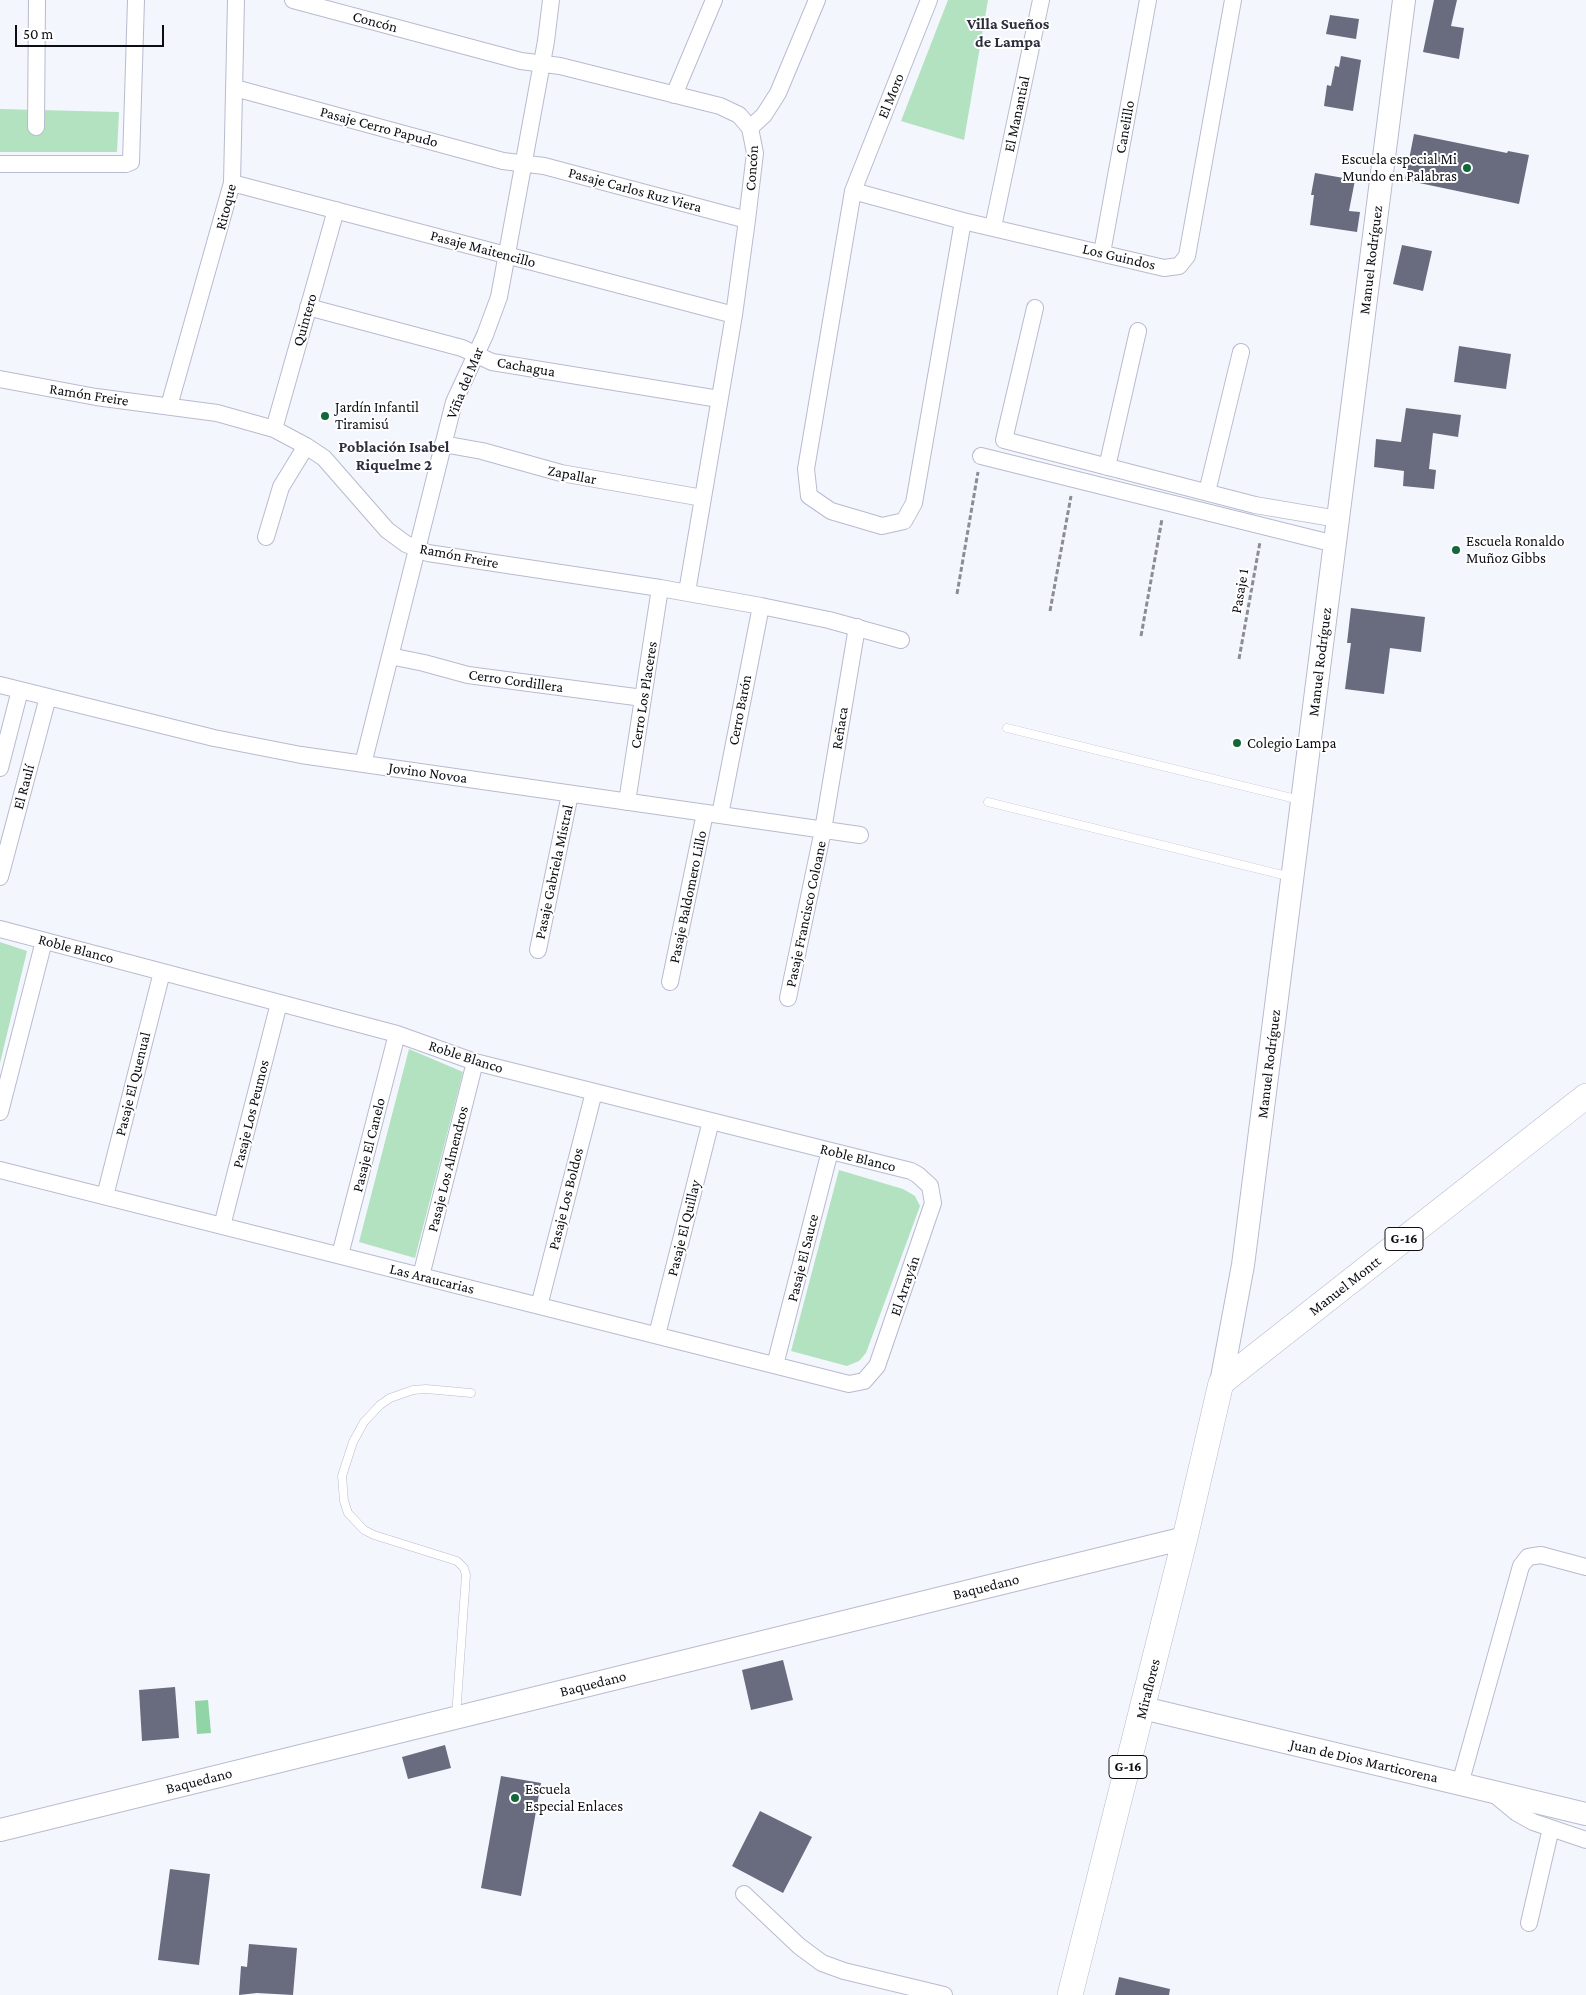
<!DOCTYPE html>
<html>
<head>
<meta charset="utf-8">
<style>
  body { margin:0 }
  #map { position:relative; width:1586px; height:1995px; overflow:hidden; background:#f4f6fe; font-family:"Crimson Pro",serif }
  canvas { display:block }
  .scale { position:absolute; left:15px; top:25px; width:149px; height:22px; box-sizing:border-box; border:2px solid #0d0e14; border-top:0; padding-left:6px; font-size:15px; line-height:18px; white-space:nowrap; color:#0d0e14; -webkit-text-stroke:4px #fff; paint-order:stroke }
</style>
</head>
<body>
<div id="map">
<canvas width="1586" height="1995"></canvas>
<div class="scale">50 m</div>
</div>
<script>
const g = document.querySelector('canvas').getContext('2d');
g.lineJoin = 'round';
function fillPath(path, color) { g.fillStyle = color; g.fill(path, 'evenodd'); }
const shape = rows => new Path2D(rows.map(r => 'M' + r).join(''));
function stroke(path, color, width, dash) { g.strokeStyle = color; g.lineWidth = width; g.lineCap = dash ? 'butt' : 'round'; g.setLineDash(dash || []); g.stroke(path); }
function drawText(font, color, halo, rows, align = 'center') {
  g.font = font + ' "Crimson Pro",serif'; g.lineWidth = 4; g.setLineDash([]); g.textBaseline = 'middle'; g.strokeStyle = halo; g.fillStyle = color; for (const [text, x, y, turn = 0] of rows) {
    g.save(); g.translate(x, y); g.rotate((+turn || 0) * Math.PI / 180); g.textAlign = isNaN(turn) ? turn : align; if (halo) g.strokeText(text, 0, 0); g.fillText(text, 0, 0); g.restore();
  }
}
fillPath(shape([
  [948,0,988,0,964,140,901,121],
  [0,109,119,112,117,152,0,152],
  [0,942,27,951,0,1063],
  [409,1049,463,1072,415,1258,359,1242],
  [839,1170,903,1189,915,1196,920,1206,866,1353,859,1361,847,1366,791,1351]
]), '#b2e2bf');
fillPath(shape([
  [208,1700,211,1733,197,1734,195,1701]
]), '#91d5a6');
fillPath(shape([
  [1434,0,1457,0,1451,26,1464,28,1459,59,1423,52],
  [1330,15,1359,19,1356,39,1326,34],
  [1341,56,1361,60,1353,111,1324,106,1327,85,1331,86,1335,66,1339,67],
  [1414,134,1507,153,1508,151,1529,155,1519,204,1405,180],
  [1315,173,1355,180,1349,211,1360,212,1357,232,1310,225,1314,195,1311,195],
  [1402,245,1432,251,1423,291,1393,284],
  [1459,346,1511,354,1506,389,1454,382],
  [1406,408,1461,415,1458,437,1433,433,1429,469,1436,470,1434,489,1403,486,1404,471,1374,467,1376,439,1401,442],
  [1351,608,1425,617,1421,652,1390,648,1384,694,1345,689,1351,643,1347,643],
  [783,1660,793,1700,751,1710,742,1670],
  [175,1687,179,1738,142,1741,139,1690],
  [445,1745,451,1768,408,1779,402,1757],
  [501,1776,541,1783,521,1896,481,1888],
  [760,1811,812,1837,783,1893,732,1866],
  [170,1869,210,1874,199,1965,158,1960],
  [249,1944,297,1948,293,1995,257,1993,239,1995,241,1966,247,1967],
  [1119,1977,1170,1989,1169,1995,1115,1995]
]), '#696c7e');
const lane = shape([
  [1007,728,1300,800],
  [988,802,1291,877],
  [456,1716,466,1575,464,1568,457,1561,374,1535,364,1530,348,1513,344,1501,342,1476,353,1442,364,1422,380,1405,390,1398,413,1390,426,1389,471,1393]
]);
const street = shape([
  [293,0,521,61,560,66,720,106,739,115,750,128,755,153,747,220,734,315,687,592],
  [929,0,853,191,806,469,809,496,831,511,882,526,904,521,914,503,963,221],
  [235,88,503,161,544,166,747,220],
  [674,95,714,0],
  [36,127,37,0],
  [750,128,764,115,778,93,817,0],
  [0,164,126,164,131,162,136,0],
  [232,183,734,315],
  [853,191,963,221,1164,268,1179,266,1187,256,1233,0],
  [993,227,1041,0],
  [1102,253,1148,0],
  [308,307,462,348,492,362,719,399],
  [1035,308,1004,440,1255,505,1338,519],
  [0,379,96,397,217,413,274,429,306,446,324,458,387,530,406,544,428,553,660,588,761,606,829,620,901,640],
  [169,406,232,183,236,0],
  [274,429,336,210],
  [443,444,482,451,561,473,703,498],
  [981,456,1335,544],
  [1107,467,1138,331],
  [1207,492,1241,352],
  [266,537,281,487,306,446],
  [390,656,424,663,468,675,643,698],
  [0,685,214,738,301,755,860,835],
  [363,764,454,402,485,335,499,297,546,41,551,0],
  [0,768,20,690],
  [627,802,660,588],
  [720,815,761,606],
  [0,877,48,697],
  [0,929,397,1034,475,1062,911,1171,918,1175,930,1186,933,1203,877,1366,864,1381,849,1384,0,1170],
  [538,950,570,794],
  [670,982,705,813],
  [788,998,823,830,857,627],
  [0,1112,44,941],
  [105,1196,162,972],
  [222,1226,279,1003],
  [340,1255,397,1034],
  [421,1276,475,1062],
  [539,1306,594,1092],
  [657,1335,711,1121],
  [775,1365,830,1151],
  [1460,1784,1521,1566,1528,1557,1541,1555,1586,1567],
  [1494,1794,1517,1813,1533,1822,1586,1840],
  [744,1894,799,1946,822,1963,844,1971,944,1995],
  [1529,1923,1551,1828]
]);
const secondary = shape([
  [1221,1383,1243,1265,1404,0],
  [1143,1708,1586,1814],
  [0,1830,1185,1538]
]);
const primary = shape([
  [1070,1995,1185,1538,1221,1383,1586,1096]
]);
stroke(lane, '#b7bbcf', 9);
stroke(street, '#b7bbcf', 18);
stroke(secondary, '#b7bbcf', 24);
stroke(primary, '#b7bbcf', 26);
stroke(shape([
  [957,594,978,472],
  [1050,611,1071,496],
  [1141,636,1162,519],
  [1239,659,1260,542]
]), '#8c8d94', 3, [5, 2.5]);
stroke(lane, '#fff', 8);
stroke(street, '#fff', 16);
stroke(secondary, '#fff', 22);
stroke(primary, '#fff', 25);
for (const [x, y, r, color] of [
  [1467,168,5,"#13683a"],
  [325,416,5,"#13683a"],
  [1456,550,5,"#13683a"],
  [1237,743,5,"#13683a"],
  [515,1798,5,"#13683a"]
]) { const dot = new Path2D(); dot.arc(x, y, r, 0, 2 * Math.PI); g.fillStyle = color; g.fill(dot); stroke(dot, '#fff', 2); }
for (const [x, y, w] of [
  [1404,1239,38],
  [1128,1767,38]
]) { const box = new Path2D(); box.roundRect(x - w / 2, y - 11.5, w, 23, 4); g.fillStyle = '#fff'; g.fill(box); stroke(box, '#0d0e14', 1); }
drawText('bold 14px', '#0d0e14', null, [
  ["G-16",1404,1239],
  ["G-16",1128,1767]
]);
drawText('15px', '#0d0e14', '#fff', [
  ["Concón",375,22,15],
  ["El Moro",891,96,-68],
  ["El Manantial",1017,114,-78],
  ["Pasaje Cerro Papudo",379,127,15],
  ["Canelillo",1125,127,-80],
  ["Concón",752,168,-86],
  ["Pasaje Carlos Ruz Viera",635,190,15],
  ["Ritoque",226,207,-76],
  ["Pasaje Maitencillo",483,249,15],
  ["Los Guindos",1119,257,13],
  ["Manuel Rodríguez",1371,260,-83],
  ["Quintero",305,320,-74],
  ["Cachagua",526,367,10],
  ["Viña del Mar",465,383,-68],
  ["Ramón Freire",89,395,9],
  ["Zapallar",572,475,11],
  ["Ramón Freire",459,556,11],
  ["Pasaje 1",1240,591,-80],
  ["Manuel Rodríguez",1320,662,-83],
  ["Cerro Cordillera",516,681,8],
  ["Cerro Los Placeres",644,695,-81],
  ["Cerro Barón",740,710,-79],
  ["Reñaca",840,728,-81],
  ["Jovino Novoa",428,773,8],
  ["El Raulí",24,787,-75],
  ["Pasaje Gabriela Mistral",554,872,-78],
  ["Pasaje Baldomero Lillo",688,897,-78],
  ["Pasaje Francisco Coloane",806,914,-78],
  ["Roble Blanco",76,949,15],
  ["Roble Blanco",466,1057,18],
  ["Manuel Rodríguez",1269,1064,-83],
  ["Pasaje El Quenual",133,1084,-76],
  ["Pasaje Los Peumos",251,1114,-76],
  ["Pasaje El Canelo",369,1145,-76],
  ["Roble Blanco",858,1158,14],
  ["Pasaje Los Almendros",448,1169,-76],
  ["Pasaje Los Boldos",566,1199,-76],
  ["Pasaje El Quillay",684,1228,-76],
  ["Pasaje El Sauce",803,1258,-76],
  ["Las Araucarias",432,1279,14],
  ["El Arrayán",905,1286,-71],
  ["Manuel Montt",1345,1286,-38],
  ["Baquedano",986,1587,-14],
  ["Baquedano",593,1684,-14],
  ["Miraflores",1148,1689,-76],
  ["Juan de Dios Marticorena",1364,1761,13],
  ["Baquedano",199,1781,-14]
]);
drawText('15px', '#0d0e14', '#fff', [
  ["Escuela especial Mi",1457,159,"right"],
  ["Mundo en Palabras",1457,176,"right"],
  ["Jardín Infantil",335,407],
  ["Tiramisú",335,424],
  ["Escuela Ronaldo",1466,541],
  ["Muñoz Gibbs",1466,558],
  ["Colegio Lampa",1247,743],
  ["Escuela",525,1789],
  ["Especial Enlaces",525,1806]
], 'left');
drawText('bold 16px', '#2b2d3d', '#fff', [
  ["Villa Sueños",1008,24],
  ["de Lampa",1008,42],
  ["Población Isabel",394,447],
  ["Riquelme 2",394,465]
]);
</script>
</body>
</html>
